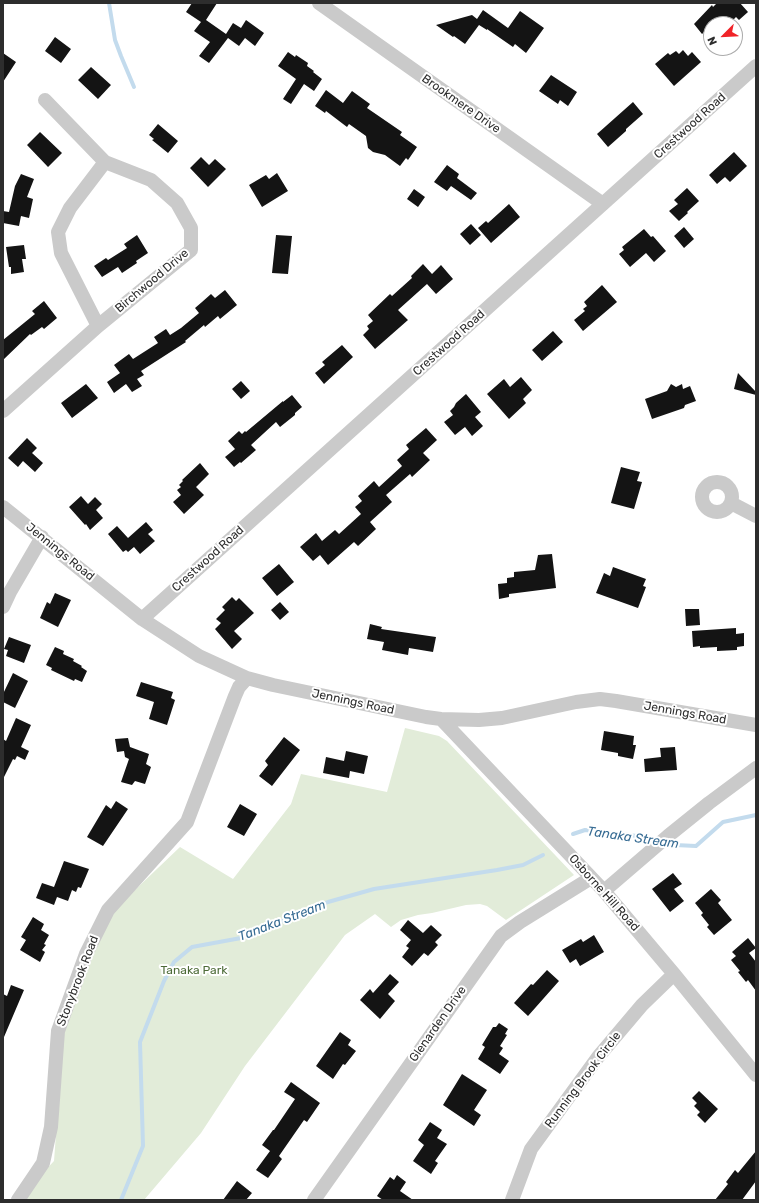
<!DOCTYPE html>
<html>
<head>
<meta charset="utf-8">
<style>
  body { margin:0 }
  #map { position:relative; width:759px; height:1203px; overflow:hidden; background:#fff; font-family:Rubik,sans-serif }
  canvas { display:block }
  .frame { position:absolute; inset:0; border:4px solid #2d2d2d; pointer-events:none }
  .north { position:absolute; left:703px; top:16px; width:40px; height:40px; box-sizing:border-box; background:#fff; border:1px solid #ababab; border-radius:50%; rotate:246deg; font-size:11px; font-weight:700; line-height:16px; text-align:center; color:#2d2d2d }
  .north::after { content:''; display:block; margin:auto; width:14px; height:18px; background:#f02328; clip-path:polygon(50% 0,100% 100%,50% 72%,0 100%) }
</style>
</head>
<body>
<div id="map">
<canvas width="759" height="1203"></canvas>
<div class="frame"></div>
<div class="north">N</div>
</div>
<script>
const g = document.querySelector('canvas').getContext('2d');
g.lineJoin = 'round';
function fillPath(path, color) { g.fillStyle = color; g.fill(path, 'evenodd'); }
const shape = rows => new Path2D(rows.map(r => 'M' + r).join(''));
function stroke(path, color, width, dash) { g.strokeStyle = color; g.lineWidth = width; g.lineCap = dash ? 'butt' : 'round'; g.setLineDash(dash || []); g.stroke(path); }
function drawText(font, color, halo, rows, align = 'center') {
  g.font = font + ' Rubik,sans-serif'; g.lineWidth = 4; g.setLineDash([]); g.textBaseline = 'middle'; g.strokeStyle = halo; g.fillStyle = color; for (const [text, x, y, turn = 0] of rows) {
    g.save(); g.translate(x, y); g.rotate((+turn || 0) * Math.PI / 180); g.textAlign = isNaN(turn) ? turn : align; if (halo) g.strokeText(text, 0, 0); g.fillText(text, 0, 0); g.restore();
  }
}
fillPath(shape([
  [405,728,439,736,447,741,574,875,506,920,487,906,480,904,466,905,432,913,418,915,401,920,391,927,375,914,345,935,245,1066,201,1133,144,1200,22,1200,37,1179,54,1161,64,1027,91,958,115,909,180,847,233,879,291,804,301,774,387,792]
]), '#e2ecd9');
stroke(shape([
  [109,3,115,40,121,56,134,87],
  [573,834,585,830,646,837,657,841],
  [666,843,675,845,696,846,723,822,756,815],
  [121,1200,143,1146,140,1042,164,981,174,962,192,947,241,938,328,902,374,889,497,870,523,865,543,855]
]), '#c3dbed', 4);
fillPath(shape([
  [192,3,217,3,206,20,226,34,233,23,241,28,246,20,264,33,255,46,245,38,239,46,228,38,209,63,199,56,210,42,194,31,201,22,186,12],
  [717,3,740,3,748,12,739,20,736,17,729,24,711,24,711,26,702,34,694,24,712,5,713,7],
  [483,10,508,28,520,11,544,28,526,53,515,44,513,47,487,29,487,30,479,25,465,44,454,36,453,37,436,25,472,15,477,19],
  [55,37,71,49,61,63,45,51],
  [683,50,688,56,692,52,701,62,674,86,655,64,668,53,670,55,676,51,679,54],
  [288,52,295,57,296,55,308,63,307,66,314,71,313,72,322,79,314,91,304,84,291,104,283,99,296,79,278,66],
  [3,53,16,62,3,82],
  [91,67,111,85,98,99,78,80],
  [551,75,577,92,568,106,560,100,558,104,539,91],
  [326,90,343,103,352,91,370,104,367,108,402,132,400,135,417,147,408,160,406,158,400,166,385,155,373,152,368,148,366,136,349,124,347,127,326,111,325,113,315,106],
  [633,102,643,114,626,129,626,131,608,147,597,134],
  [158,124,178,141,168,153,152,140,154,139,149,135],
  [40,132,62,153,48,167,27,145],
  [734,152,747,166,730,182,725,177,717,184,709,175],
  [201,157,209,165,215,159,226,169,208,187,190,168],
  [447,165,459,174,457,178,477,193,471,200,451,186,447,191,434,182],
  [277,173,288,191,262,207,249,185,266,175,269,179],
  [21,174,34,179,27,197,33,199,29,218,21,216,19,226,3,223,3,211,9,212,15,186],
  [687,188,699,201,687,212,688,213,679,221,669,211,678,204,674,200],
  [414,189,425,197,418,207,407,199],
  [509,204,520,217,491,243,478,228,486,221,488,223],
  [471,224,481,235,470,245,460,234],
  [684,227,694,239,684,248,674,236],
  [644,229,651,237,653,236,666,251,654,262,646,253,630,267,619,254,624,250,622,247],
  [137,235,148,253,136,261,137,263,122,273,118,267,102,277,94,266,106,258,108,260,127,248,124,244],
  [276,235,292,236,288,274,272,273],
  [24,245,26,259,22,259,24,272,11,274,11,267,9,267,6,247],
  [423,264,432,274,441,265,453,279,436,294,427,284,398,310,408,320,375,349,363,335,369,329,367,326,373,321,368,315,390,294,392,296,412,278,411,276],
  [602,285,617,302,583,331,574,320,585,311,583,309,587,306,584,302],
  [225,290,237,305,220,319,218,316,205,327,204,325,185,341,186,342,141,371,144,375,137,379,142,386,132,392,126,384,114,393,107,382,120,373,114,365,129,354,133,359,158,343,154,337,166,329,170,335,181,328,199,313,195,308,202,302,211,294,215,298],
  [44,301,57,318,44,329,42,327,31,335,30,334,3,360,3,340,35,314,32,311],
  [553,331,563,342,542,361,532,350],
  [342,345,353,357,324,384,315,373,325,365,322,362],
  [738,373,756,392,756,395,734,389],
  [521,377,532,390,523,399,526,403,524,405,509,419,487,394,504,379,510,387],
  [241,381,250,391,241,399,232,389],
  [86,384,98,398,72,418,61,403],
  [671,384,676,387,682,384,683,389,690,386,696,401,685,405,684,408,652,419,645,399,667,391],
  [466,394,481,412,475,417,483,426,472,436,465,427,455,435,444,422,453,415,450,411,454,407,456,403],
  [292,395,302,407,295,413,295,415,280,427,276,422,251,445,256,450,241,463,240,462,234,467,225,457,235,449,228,441,239,431,242,434,245,431,246,432,283,401,283,402],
  [426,428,437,440,423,453,430,460,412,477,410,474,386,495,392,502,370,522,376,529,358,546,354,542,328,565,320,555,313,561,300,547,316,533,322,541,335,530,339,534,361,514,355,507,362,501,358,496,374,481,379,487,402,466,397,460,409,449,406,445],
  [27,438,37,448,32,453,43,463,35,472,23,461,18,467,8,458],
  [200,463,209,474,196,487,204,495,184,514,173,502,181,495,177,490,181,487,179,485,183,481,182,480],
  [621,467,640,472,637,481,642,482,634,509,611,503],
  [81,496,88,504,95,497,102,504,96,510,103,518,90,530,86,524,85,525,69,507],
  [146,522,153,530,148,534,155,541,140,554,134,547,128,552,126,550,123,552,108,534,117,526,128,538],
  [552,554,556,588,509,594,509,597,499,599,498,584,507,583,507,578,514,577,514,572,535,570,538,555],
  [279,564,294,582,277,596,262,578],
  [613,567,646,579,643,586,646,587,638,608,596,593,604,573,610,576],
  [55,593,71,600,58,627,40,618,47,602,50,604],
  [232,597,236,601,239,598,254,613,234,631,242,639,232,649,215,629,221,623,216,619,225,610,222,607],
  [280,602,289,612,280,620,271,610],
  [685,609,699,609,700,625,686,626],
  [370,624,382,627,381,629,436,637,433,652,409,648,408,655,382,650,384,642,367,639],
  [736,628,736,634,744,633,744,646,737,647,737,650,717,651,717,647,700,648,700,646,693,647,692,631],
  [9,637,31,645,24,663,6,656,8,650,4,649],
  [55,647,64,651,63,654,74,659,73,661,82,666,81,667,87,671,82,682,75,679,74,681,51,670,52,668,46,665],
  [13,673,28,681,15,708,3,702,3,694],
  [141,682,173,692,171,698,175,700,167,725,149,719,154,702,136,696],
  [16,718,31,725,21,747,29,751,25,760,17,756,15,760,13,759,3,779,3,739,6,741],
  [604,731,634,736,633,745,636,745,633,759,618,756,618,753,601,750],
  [284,737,300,750,272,786,259,776,268,765,265,761],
  [128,738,130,747,149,754,146,764,151,767,145,784,135,781,132,785,121,782,129,759,125,757,124,751,117,752,115,739],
  [675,747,677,770,645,772,644,759,661,757,660,748],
  [346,751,368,756,364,774,350,771,349,778,323,773,326,757,344,761],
  [116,801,128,809,103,846,87,837,106,805,111,809],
  [240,804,257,814,244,836,227,827],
  [64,861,89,869,81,888,78,887,76,892,72,890,68,901,57,897,54,905,36,898,42,883,54,887],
  [673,873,682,884,674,889,684,901,670,912,652,889],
  [711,889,721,900,718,903,732,920,714,935,707,927,709,925,701,915,703,913,695,903],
  [33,917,44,924,41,930,49,935,44,944,46,945,42,950,45,952,40,962,20,950,26,940,21,937],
  [408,920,423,933,431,925,442,935,435,942,438,945,428,956,424,953,412,966,402,957,409,948,406,946,411,940,400,930],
  [594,935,604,952,580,966,576,959,570,963,562,950,581,939,583,942],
  [748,938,756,948,749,953,756,962,756,991,748,980,746,982,738,972,740,971,731,960,736,956,732,952],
  [547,970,559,981,528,1016,514,1003,531,984,533,985],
  [390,974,399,982,388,994,395,1001,380,1019,360,1000,370,989,373,993],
  [11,985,24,990,4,1037,3,1037,3,994,7,996],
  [499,1023,508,1029,505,1034,507,1035,500,1046,503,1048,499,1054,509,1061,500,1074,478,1059,485,1047,482,1045,493,1027,496,1027],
  [340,1032,351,1040,348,1045,356,1051,345,1065,343,1064,333,1079,316,1066],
  [462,1074,487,1090,474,1110,481,1115,474,1126,443,1105],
  [291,1082,320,1103,307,1122,304,1120,279,1156,282,1159,268,1178,256,1170,270,1151,262,1145,273,1130,274,1130,295,1099,284,1092],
  [699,1091,718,1109,705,1123,697,1115,700,1112,694,1106,697,1103,692,1098],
  [430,1122,442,1130,437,1138,447,1144,435,1161,438,1163,431,1174,413,1161,424,1145,418,1140],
  [756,1151,756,1181,742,1200,715,1200,728,1184,726,1182,735,1170,738,1173],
  [397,1175,406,1182,400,1191,413,1200,383,1200,377,1196,390,1177,394,1180],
  [237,1181,252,1193,246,1200,223,1200]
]), '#141414');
stroke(shape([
  [319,3,603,204],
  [98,326,61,253,58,232,70,208,105,162],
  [3,411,98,326,191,250,191,228,177,203,151,180,105,162,45,100],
  '702 497a15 15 0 1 1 30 0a15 15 0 1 1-30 0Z',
  [731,503,756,516],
  [3,507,142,619,199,656,247,678,273,685,426,717,441,719,479,720,502,718,576,702,600,699,616,701,756,725],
  [3,607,10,592,42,537],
  [142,619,756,66],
  [441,719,604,891,674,974,756,1075],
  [604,891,668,836,709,803,756,768],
  [18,1200,43,1163,51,1127,58,1031,86,954,108,910,187,822,235,696,239,687,247,678],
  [314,1200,501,936,520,922,591,878],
  [512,1200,531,1149,598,1057,642,1005,674,974]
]), '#cacaca', 14);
drawText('12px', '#2d2d2d', '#fff', [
  ["Brookmere Drive",461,104,35],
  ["Crestwood Road",690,126,-42],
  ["Birchwood Drive",152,281,-40],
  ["Crestwood Road",449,343,-42],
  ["Jennings Road",60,552,39],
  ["Crestwood Road",208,559,-42],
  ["Jennings Road",353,702,12],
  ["Jennings Road",685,713,10],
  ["Osborne Hill Road",604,893,48],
  ["Stonybrook Road",78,981,-69],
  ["Glenarden Drive",438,1024,-55],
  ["Running Brook Circle",583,1080,-53]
]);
drawText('12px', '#4d6b38', '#fff', [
  ["Tanaka Park",194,971]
]);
drawText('italic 13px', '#366b93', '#fff', [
  ["Tanaka Stream",633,838,8],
  ["Tanaka Stream",282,921,-21]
]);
</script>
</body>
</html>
